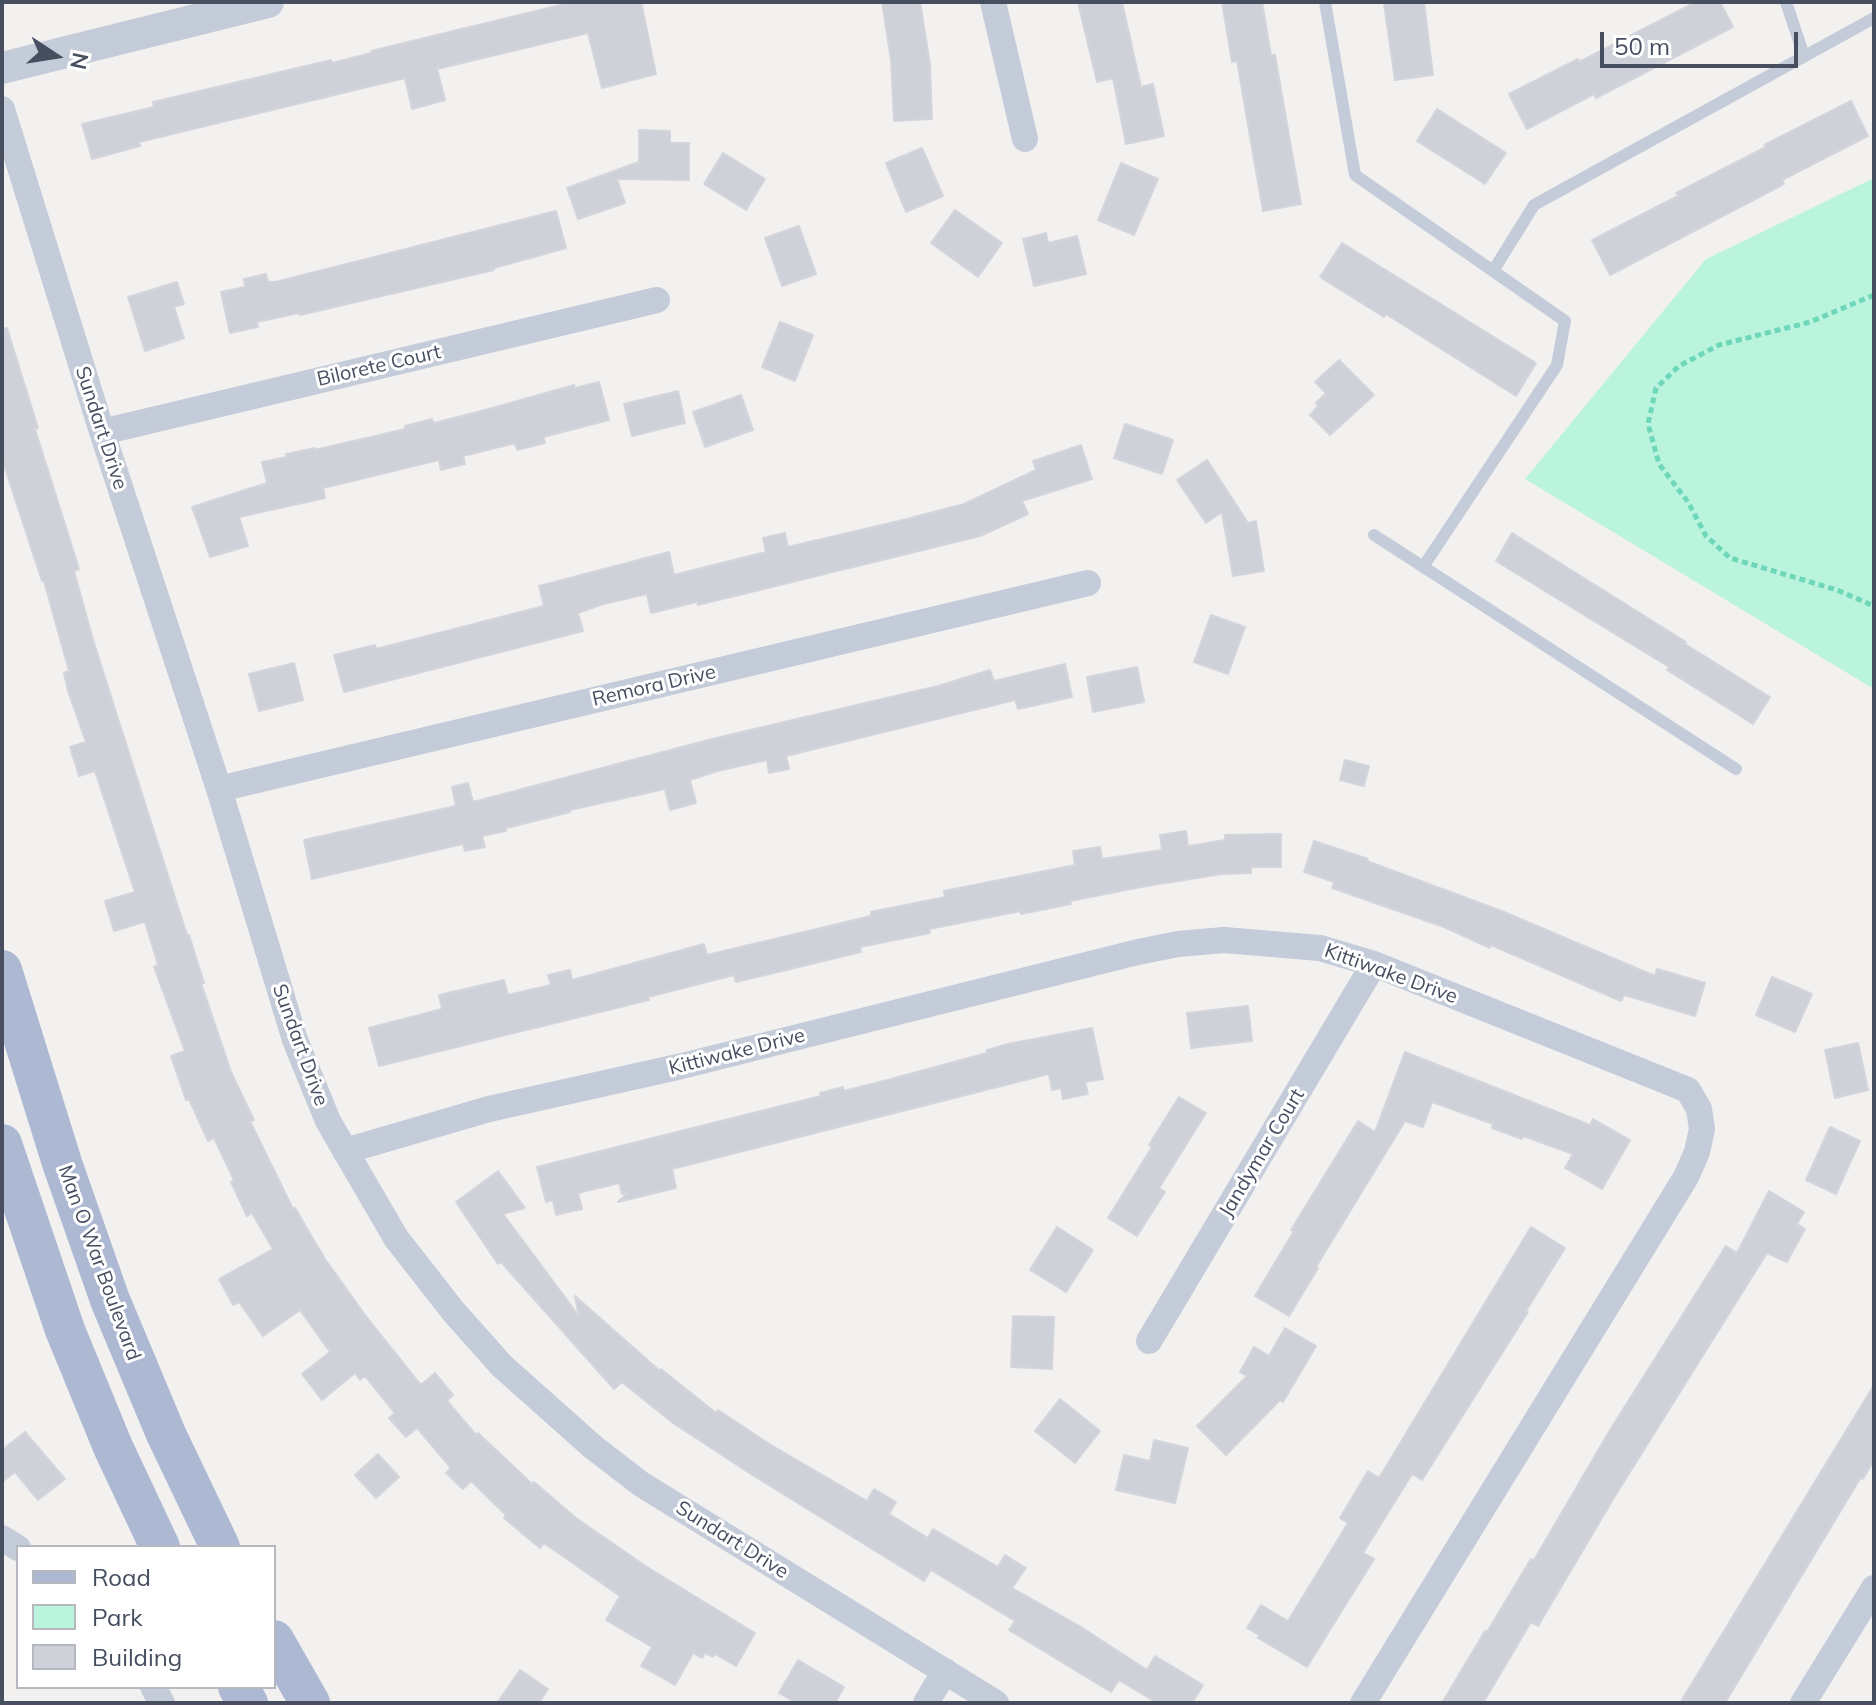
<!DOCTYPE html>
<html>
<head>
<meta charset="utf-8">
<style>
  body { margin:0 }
  #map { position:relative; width:1876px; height:1705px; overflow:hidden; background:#f3f1f0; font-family:Mulish,sans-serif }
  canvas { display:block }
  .frame { position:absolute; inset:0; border:4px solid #464e60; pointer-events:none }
  .legend { position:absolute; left:16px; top:1545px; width:260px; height:144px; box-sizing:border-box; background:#fff; border:2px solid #b5b8bf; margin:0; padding:10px 14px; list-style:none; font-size:24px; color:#464e60 }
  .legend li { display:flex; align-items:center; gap:16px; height:40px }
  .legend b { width:40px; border:2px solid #b5b8bf }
  .north { position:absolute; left:16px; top:16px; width:80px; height:80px; -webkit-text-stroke:6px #fff; paint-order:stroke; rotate:102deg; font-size:22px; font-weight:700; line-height:32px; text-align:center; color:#464e60 }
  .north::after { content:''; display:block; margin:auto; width:28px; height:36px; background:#464e60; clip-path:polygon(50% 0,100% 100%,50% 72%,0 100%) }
  .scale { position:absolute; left:1600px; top:32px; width:198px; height:36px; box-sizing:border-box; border:4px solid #464e60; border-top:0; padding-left:10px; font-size:24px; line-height:28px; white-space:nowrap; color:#464e60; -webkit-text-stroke:6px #fff; paint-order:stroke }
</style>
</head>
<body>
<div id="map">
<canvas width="1876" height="1705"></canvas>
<div class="frame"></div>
<ul class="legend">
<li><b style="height:10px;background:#adb8d2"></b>Road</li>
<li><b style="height:22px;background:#baf4dd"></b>Park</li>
<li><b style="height:22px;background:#cfd1d8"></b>Building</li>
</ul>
<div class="north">N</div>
<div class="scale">50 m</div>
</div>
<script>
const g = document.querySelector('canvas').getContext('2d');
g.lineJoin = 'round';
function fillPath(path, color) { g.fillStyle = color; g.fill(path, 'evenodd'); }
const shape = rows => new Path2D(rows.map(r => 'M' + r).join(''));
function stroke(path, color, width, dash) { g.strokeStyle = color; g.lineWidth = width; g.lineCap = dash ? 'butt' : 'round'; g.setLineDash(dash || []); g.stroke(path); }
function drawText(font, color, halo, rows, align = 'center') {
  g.font = font + ' Mulish,sans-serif'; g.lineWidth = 6; g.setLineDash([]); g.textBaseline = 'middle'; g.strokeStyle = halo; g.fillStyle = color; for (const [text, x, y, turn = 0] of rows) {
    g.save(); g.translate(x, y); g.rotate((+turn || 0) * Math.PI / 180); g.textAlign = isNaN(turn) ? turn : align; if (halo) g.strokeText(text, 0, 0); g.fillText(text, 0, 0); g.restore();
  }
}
fillPath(shape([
  [1874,178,1874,689,1525,479,1706,259]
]), '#baf4dd');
const building = shape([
  [573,2,641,2,656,74,602,88,588,33,437,69,445,100,412,109,405,78,139,142,140,146,92,159,82,124,154,107,153,102,331,60,332,63,371,53,371,51,573,2],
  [882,2,920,2,930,65,932,119,894,121,891,60,882,2],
  [1078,2,1122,2,1141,87,1153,84,1164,136,1126,144,1113,78,1097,82,1078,2],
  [1222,2,1262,2,1271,55,1275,55,1301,204,1263,211,1237,61,1232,62,1222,2],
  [1388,2,1424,2,1433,75,1395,80,1384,4,1388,2],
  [1696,2,1720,2,1733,27,1596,98,1594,94,1527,129,1509,94,1578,59,1579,62,1696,2],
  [1851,101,1868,136,1782,180,1784,184,1610,275,1592,240,1678,196,1676,193,1766,147,1764,145,1851,101],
  [1437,109,1506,153,1485,184,1417,141,1437,109],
  [639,130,670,131,670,143,689,143,689,180,617,179,625,203,578,219,567,188,639,162,639,130],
  [922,148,943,196,906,212,886,163,922,148],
  [723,153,765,179,746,210,704,184,723,153],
  [1121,163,1158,179,1134,235,1098,220,1121,163],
  [955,210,1002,243,978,277,931,243,955,210],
  [556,211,566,248,494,268,494,270,300,315,299,313,257,322,258,327,230,333,221,292,245,287,244,279,266,274,268,282,275,282,556,211],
  [799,226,816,274,782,286,765,238,799,226],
  [1046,233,1048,243,1077,236,1086,274,1034,286,1023,239,1046,233],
  [1342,243,1536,363,1516,396,1386,314,1384,317,1320,277,1342,243],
  [177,282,184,304,174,307,184,338,145,351,128,297,177,282],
  [780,322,813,335,795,381,762,367,780,322],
  [7,328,38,428,35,429,79,569,74,571,93,640,187,935,189,935,204,983,201,983,231,1072,254,1120,250,1121,293,1209,295,1208,325,1259,365,1315,421,1385,435,1373,453,1395,447,1401,476,1435,478,1433,532,1484,534,1482,576,1518,647,1567,755,1633,736,1666,715,1654,713,1657,705,1653,702,1658,693,1653,675,1685,641,1666,652,1647,606,1620,620,1596,544,1543,540,1548,504,1518,506,1515,471,1481,463,1489,446,1473,451,1468,417,1428,406,1437,389,1418,395,1413,365,1376,360,1380,355,1373,322,1400,302,1374,330,1352,300,1310,263,1336,239,1302,233,1305,219,1279,273,1249,252,1213,247,1216,231,1182,234,1180,214,1138,208,1141,189,1099,186,1100,171,1056,185,1051,154,967,158,965,146,925,144,922,114,931,105,901,135,892,95,771,79,776,70,747,86,742,68,691,64,673,69,671,44,581,42,581,2,459,2,329,7,328],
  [1339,360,1374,395,1330,435,1310,415,1318,406,1316,403,1326,393,1315,382,1339,360],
  [599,382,609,420,543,437,545,443,517,450,515,443,463,456,465,464,441,470,439,460,323,488,325,498,239,517,248,546,210,557,192,507,267,483,262,462,287,457,286,454,315,448,315,450,405,429,405,426,432,419,434,423,478,412,574,385,575,388,599,382],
  [678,391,685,423,632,436,624,404,678,391],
  [741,395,753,430,705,447,693,412,741,395],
  [1125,424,1173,440,1162,474,1114,458,1125,424],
  [1081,445,1092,479,1022,501,1028,514,980,536,698,605,697,602,651,613,647,594,603,604,578,613,583,631,344,692,334,655,375,645,376,649,544,606,539,586,669,552,674,575,766,552,763,538,785,533,788,547,899,521,964,504,1036,470,1033,461,1081,445],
  [1207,460,1248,523,1256,521,1264,571,1233,576,1222,512,1206,523,1177,480,1207,460],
  [1512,533,1686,642,1685,644,1770,697,1753,724,1667,670,1669,667,1496,561,1512,533],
  [1211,615,1245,627,1228,674,1194,662,1211,615],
  [294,663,303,700,259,711,249,674,294,663],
  [1065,664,1072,697,1018,709,1015,700,790,755,786,756,789,769,769,773,767,760,717,771,690,780,696,803,670,810,665,789,570,810,570,812,506,828,506,831,482,836,485,847,465,851,463,844,312,879,304,840,456,806,452,787,468,783,473,802,716,738,938,686,990,670,994,681,1065,664],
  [1137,667,1144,702,1093,712,1087,677,1137,667],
  [1345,760,1369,766,1364,786,1340,780,1345,760],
  [1186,831,1188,846,1225,840,1225,835,1281,834,1281,867,1251,867,1251,873,1222,874,1141,887,1070,901,1071,904,1021,914,1021,911,929,929,930,933,860,947,861,952,736,982,734,975,648,997,649,1000,379,1066,369,1028,442,1009,439,995,504,980,508,995,551,985,548,975,570,970,572,980,704,944,707,955,871,916,871,912,945,897,944,891,1075,865,1073,851,1100,847,1102,859,1162,850,1160,835,1186,831],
  [1314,841,1368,859,1367,861,1504,912,1655,976,1657,969,1705,983,1695,1016,1624,995,1621,1001,1491,945,1490,948,1444,927,1332,888,1334,882,1304,872,1314,841],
  [1772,977,1812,994,1795,1032,1756,1015,1772,977],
  [1248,1006,1252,1041,1191,1048,1187,1013,1248,1006],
  [1092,1028,1103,1079,1085,1082,1088,1094,1063,1099,1061,1088,1052,1090,1049,1074,672,1169,676,1188,618,1202,629,1192,622,1194,619,1183,578,1193,582,1209,556,1215,553,1200,546,1202,537,1167,821,1096,820,1093,843,1087,844,1091,891,1079,987,1053,987,1050,1008,1044,1092,1028],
  [1858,1043,1868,1090,1835,1098,1825,1050,1858,1043],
  [1405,1052,1590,1125,1593,1119,1630,1140,1602,1189,1565,1168,1573,1154,1523,1136,1522,1139,1492,1128,1493,1124,1432,1102,1423,1127,1405,1121,1316,1267,1318,1268,1289,1316,1255,1296,1294,1231,1291,1230,1358,1121,1375,1132,1405,1052],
  [1179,1097,1206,1113,1159,1188,1165,1192,1137,1236,1108,1218,1152,1147,1149,1145,1179,1097],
  [1830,1127,1860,1141,1836,1194,1806,1180,1830,1127],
  [498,1171,525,1208,503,1214,579,1316,575,1296,660,1371,661,1369,716,1413,718,1410,771,1445,867,1501,874,1489,896,1502,889,1514,928,1538,933,1529,998,1567,1005,1555,1026,1568,1012,1588,1081,1627,1147,1670,1155,1656,1203,1685,1192,1703,1157,1703,1119,1680,1111,1692,1009,1630,1015,1621,931,1570,924,1581,754,1476,673,1423,622,1382,614,1389,501,1262,498,1264,456,1202,498,1171],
  [1769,1191,1804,1212,1797,1224,1805,1229,1787,1262,1767,1253,1615,1496,1538,1626,1531,1622,1483,1703,1442,1703,1485,1631,1487,1632,1531,1559,1534,1560,1610,1430,1726,1246,1737,1253,1769,1191],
  [1057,1227,1093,1250,1066,1292,1030,1270,1057,1227],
  [1531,1227,1565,1248,1526,1311,1528,1312,1422,1480,1412,1474,1363,1553,1374,1559,1307,1667,1258,1638,1259,1635,1247,1628,1261,1605,1288,1621,1348,1523,1340,1518,1368,1471,1379,1478,1531,1227],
  [1013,1316,1054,1317,1052,1369,1011,1367,1013,1316],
  [1285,1328,1316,1346,1283,1402,1280,1400,1226,1455,1197,1426,1247,1376,1240,1372,1254,1347,1269,1356,1285,1328],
  [1874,1385,1874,1460,1863,1479,1861,1477,1725,1703,1680,1703,1874,1385],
  [1060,1399,1100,1431,1075,1463,1035,1431,1060,1399],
  [25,1432,65,1479,38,1500,15,1472,2,1482,2,1450,25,1432],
  [1154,1440,1188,1448,1175,1503,1116,1490,1124,1455,1150,1461,1154,1440],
  [378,1454,399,1477,376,1498,355,1475,378,1454],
  [798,1660,844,1687,835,1703,796,1703,779,1693,798,1660],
  [520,1670,548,1689,539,1703,497,1703,520,1670]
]);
fillPath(building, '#cfd1d8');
stroke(building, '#d4d4dc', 2);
stroke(shape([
  [1874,295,1810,322,1719,345,1679,366,1656,388,1648,424,1659,464,1688,502,1706,536,1730,558,1837,590,1874,606]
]), '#6ed7b9', 5, [6, 4]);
stroke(shape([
  [1325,2,1355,175,1565,321,1557,365,1423,567],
  [1786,2,1804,56],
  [1493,271,1534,205,1874,18],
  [1374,535,1736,769]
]), '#c5ccd9', 12);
stroke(shape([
  [993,2,1025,139],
  [2,109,102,432,219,789,295,1040,328,1121,396,1238,453,1311,502,1366,593,1447,641,1484,996,1703],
  [102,432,657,300],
  [219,789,1088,583],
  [345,1151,489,1109,682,1066,1138,952,1178,944,1224,940,1320,948,1374,964,1688,1090,1699,1109,1702,1129,1697,1152,1686,1177,1363,1703],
  [1149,1341,1374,964],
  [2,1538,18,1548],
  [153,1687,162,1703],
  [926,1703,945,1671],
  [1803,1703,1874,1588]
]), '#c5ccd9', 26);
stroke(shape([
  [2,68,268,2]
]), '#c5ccd9', 32);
stroke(shape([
  [2,970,62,1163,110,1300,166,1434,220,1547],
  [2,1144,65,1330,113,1447,160,1547],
  [274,1640,310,1703],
  [238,1687,248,1703]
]), '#adb8d2', 40);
drawText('20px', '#464e60', '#fff', [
  ["Bilorete Court",379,366,-13],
  ["Sundart Drive",101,428,72],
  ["Remora Drive",654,686,-13],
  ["Kittiwake Drive",1391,974,20],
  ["Sundart Drive",300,1045,70],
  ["Kittiwake Drive",737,1052,-14],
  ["Jandymar Court",1262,1153,-59],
  ["Man O War Boulevard",99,1263,70],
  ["Sundart Drive",732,1540,32]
]);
</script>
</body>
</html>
